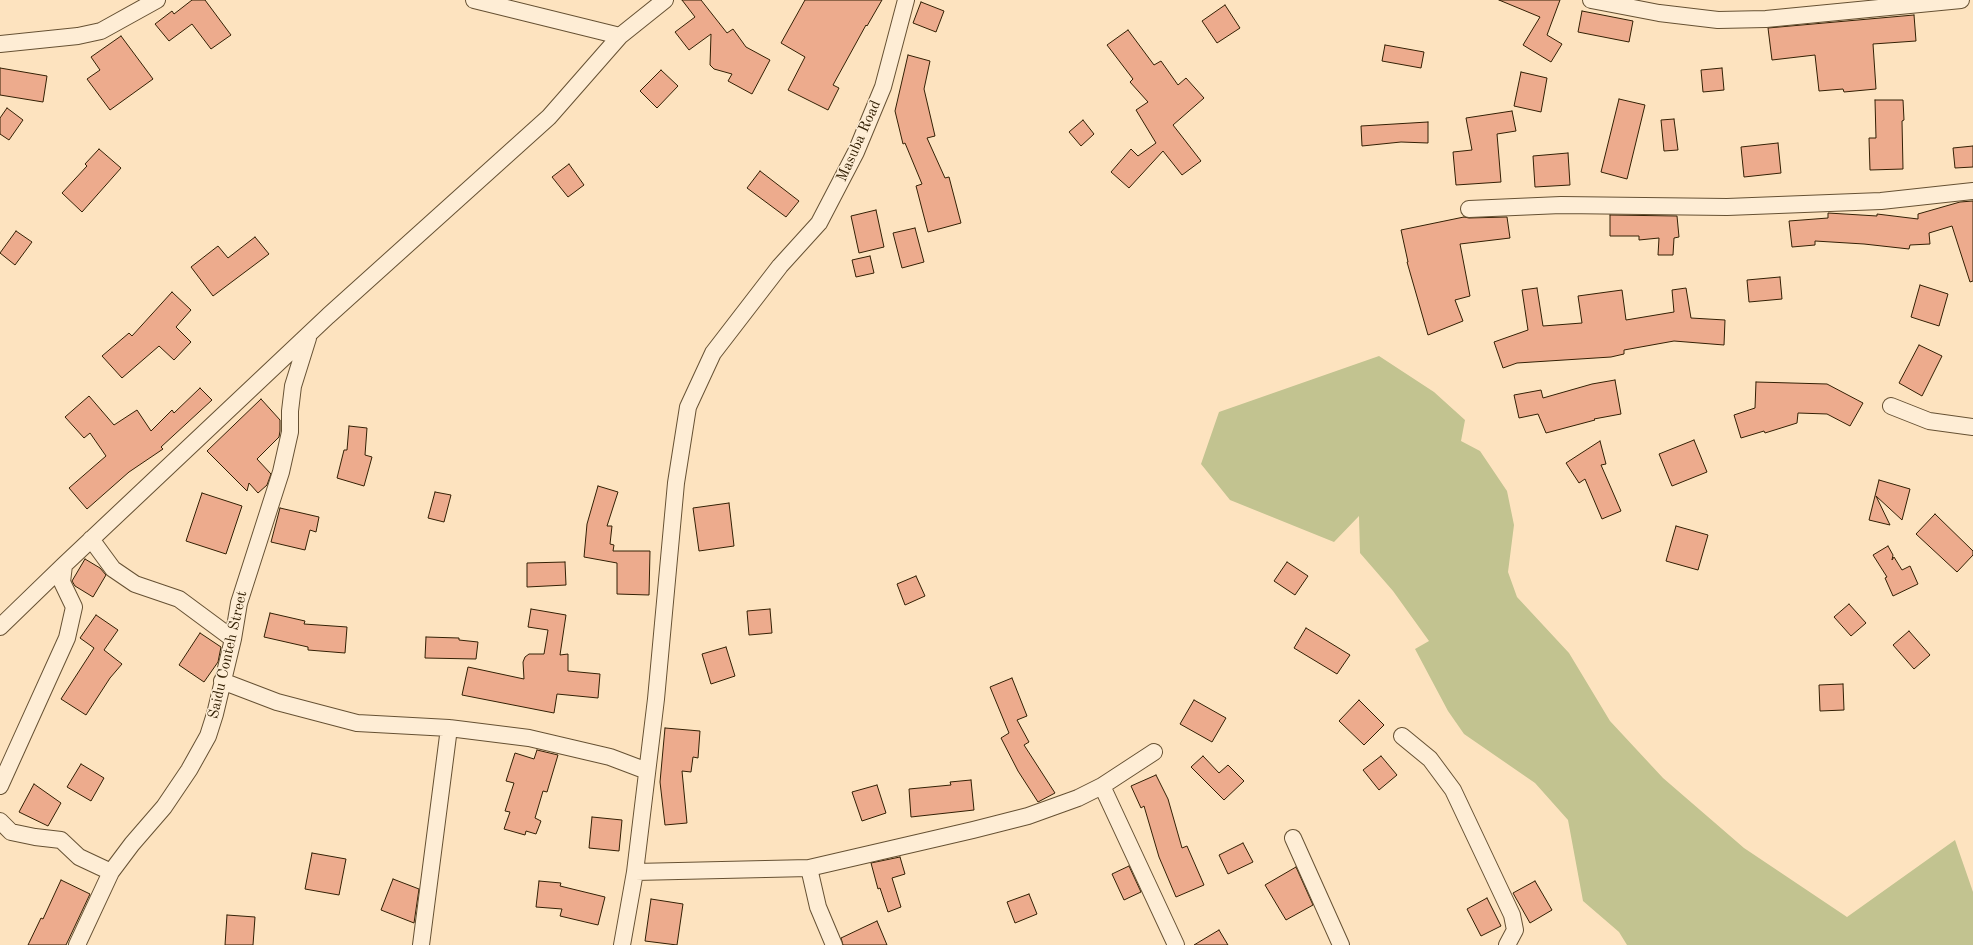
<!DOCTYPE html>
<html>
<head>
<meta charset="utf-8">
<style>
  body { margin:0 }
  canvas { display:block; background:#fde3bf }
</style>
</head>
<body>
<canvas width="1973" height="945"></canvas>
<script>
const g = document.querySelector('canvas').getContext('2d');
g.lineJoin = 'round';
function fillPath(path, color) { g.fillStyle = color; g.fill(path, 'evenodd'); }
const shape = rows => new Path2D(rows.map(r => 'M' + r).join(''));
function stroke(path, color, width, dash) { g.strokeStyle = color; g.lineWidth = width; g.lineCap = dash ? 'butt' : 'round'; g.setLineDash(dash || []); g.stroke(path); }
function drawText(font, color, halo, rows, align = 'center') {
  g.font = font + ' "Old Standard TT",serif'; g.lineWidth = 3; g.setLineDash([]); g.textBaseline = 'middle'; g.strokeStyle = halo; g.fillStyle = color; for (const [text, x, y, turn = 0] of rows) {
    g.save(); g.translate(x, y); g.rotate((+turn || 0) * Math.PI / 180); g.textAlign = isNaN(turn) ? turn : align; if (halo) g.strokeText(text, 0, 0); g.fillText(text, 0, 0); g.restore();
  }
}
fillPath(shape([
  [1379,356,1434,392,1465,420,1461,441,1480,451,1507,491,1514,525,1508,572,1517,597,1569,653,1610,721,1663,778,1744,848,1847,917,1955,840,1973,892,1973,945,1627,945,1619,932,1583,901,1568,820,1535,783,1464,734,1448,711,1415,649,1429,641,1393,591,1360,553,1359,516,1334,542,1230,500,1201,464,1219,412]
]), '#c2c390');
const building = shape([
  [192,0,205,0,231,35,211,49,192,24,169,41,155,24,172,11,174,14,192,0],
  [682,0,701,0,727,33,733,29,746,47,770,60,752,94,728,81,732,74,714,69,710,65,711,34,689,50,675,32,695,17,682,0],
  [805,0,882,0,867,26,866,25,833,85,839,88,828,110,788,90,805,57,781,43,805,0],
  [1499,0,1560,0,1547,35,1562,44,1551,62,1523,45,1540,17,1499,0],
  [921,2,944,11,936,32,913,23,921,2],
  [1225,5,1240,28,1217,43,1202,21,1225,5],
  [1582,11,1633,21,1629,42,1578,32,1582,11],
  [1914,15,1916,41,1873,44,1876,89,1844,92,1843,89,1819,91,1815,55,1772,60,1768,28,1914,15],
  [1128,30,1154,65,1161,61,1178,85,1186,78,1204,98,1173,125,1201,161,1182,175,1163,151,1129,188,1111,172,1131,149,1138,156,1156,143,1136,110,1148,102,1130,82,1133,79,1107,45,1128,30],
  [121,36,153,79,110,110,87,79,100,70,91,57,121,36],
  [1385,45,1424,52,1421,68,1382,61,1385,45],
  [908,55,930,61,924,89,935,136,927,138,945,178,949,177,961,223,928,232,916,186,922,184,905,143,903,144,895,111,908,55],
  [0,68,47,76,43,102,0,95,0,68],
  [1722,68,1724,90,1703,92,1701,70,1722,68],
  [661,70,678,86,657,108,640,91,661,70],
  [1521,72,1547,78,1541,112,1514,106,1521,72],
  [1619,99,1645,105,1627,179,1601,172,1619,99],
  [1875,100,1903,100,1904,120,1902,121,1903,169,1870,170,1869,138,1876,138,1875,100],
  [7,108,23,120,9,140,0,134,0,118,7,108],
  [1512,111,1516,131,1497,134,1501,182,1456,185,1453,152,1472,150,1466,118,1512,111],
  [1674,119,1678,150,1664,151,1661,120,1674,119],
  [1083,120,1094,134,1081,146,1069,132,1083,120],
  [1428,122,1428,143,1401,142,1362,146,1361,126,1428,122],
  [1778,143,1781,173,1744,177,1741,147,1778,143],
  [1973,146,1973,167,1955,168,1953,148,1973,146],
  [99,149,121,168,82,212,62,193,87,166,85,164,99,149],
  [1568,153,1570,185,1535,187,1533,156,1568,153],
  [569,164,584,185,568,197,552,177,569,164],
  [760,171,799,201,786,217,747,188,760,171],
  [1973,201,1973,281,1970,282,1952,226,1929,233,1930,244,1910,245,1909,249,1864,244,1815,241,1815,245,1792,247,1789,221,1828,218,1828,213,1877,216,1877,214,1918,219,1918,214,1960,202,1973,201],
  [876,210,884,247,859,253,851,216,876,210],
  [1610,215,1677,216,1679,237,1674,238,1673,255,1658,255,1659,238,1639,240,1639,236,1610,236,1610,215],
  [1464,217,1469,218,1507,217,1510,238,1460,244,1470,296,1455,300,1463,321,1428,335,1407,262,1408,262,1401,230,1464,217],
  [915,228,924,262,902,268,893,233,915,228],
  [16,231,32,242,15,265,0,253,16,231],
  [255,237,269,254,213,296,191,267,218,246,228,258,255,237],
  [870,256,874,273,856,277,852,260,870,256],
  [1780,277,1782,299,1749,302,1747,280,1780,277],
  [1920,285,1948,294,1939,326,1911,317,1920,285],
  [1537,288,1543,326,1582,323,1578,296,1622,290,1626,320,1674,312,1672,290,1686,288,1691,318,1725,320,1724,345,1674,341,1624,350,1624,354,1611,357,1517,363,1503,368,1494,342,1528,330,1522,290,1537,288],
  [172,292,191,310,176,327,191,342,174,360,159,346,122,378,102,356,129,333,132,336,172,292],
  [1919,345,1942,356,1922,396,1899,383,1919,345],
  [1615,380,1621,414,1594,419,1595,420,1546,433,1538,414,1519,418,1514,395,1541,390,1543,398,1592,384,1615,380],
  [1756,382,1827,384,1863,403,1850,426,1827,414,1798,413,1797,423,1765,433,1764,431,1741,438,1734,415,1755,408,1756,382],
  [200,388,212,400,161,447,163,449,129,472,87,509,69,488,106,456,90,433,84,438,65,417,89,396,114,425,137,410,151,431,172,410,174,413,200,388],
  [261,399,280,420,280,431,279,437,257,459,271,474,267,485,258,493,249,483,247,491,207,451,261,399],
  [349,426,367,428,365,455,372,457,364,486,337,478,344,450,347,450,349,426],
  [1694,440,1707,472,1672,486,1659,454,1694,440],
  [1600,441,1606,464,1601,465,1621,511,1602,519,1585,479,1579,483,1566,463,1600,441],
  [1879,480,1910,489,1902,520,1876,496,1890,525,1869,520,1879,480],
  [598,486,618,492,607,526,612,526,610,544,614,545,613,551,650,551,649,595,617,594,617,563,584,557,587,524,598,486],
  [435,492,451,495,444,522,428,518,435,492],
  [202,493,242,506,226,554,186,541,202,493],
  [729,503,734,546,699,551,693,508,729,503],
  [280,508,319,517,316,532,310,530,305,550,271,542,280,508],
  [1935,514,1973,551,1973,555,1957,572,1916,534,1935,514],
  [1676,526,1708,535,1698,570,1666,561,1676,526],
  [1888,546,1893,555,1892,560,1894,557,1902,570,1910,566,1918,584,1893,596,1885,578,1887,577,1873,555,1888,546],
  [85,559,100,568,106,575,93,597,75,586,72,581,85,559],
  [565,562,566,585,527,587,527,563,565,562],
  [1287,562,1308,576,1295,595,1274,581,1287,562],
  [916,576,925,596,905,605,897,584,916,576],
  [1849,604,1866,623,1851,636,1834,617,1849,604],
  [531,609,566,615,560,655,568,654,568,671,600,674,598,698,557,694,554,713,462,695,468,667,524,679,523,662,525,657,529,654,544,654,548,630,528,627,531,609],
  [770,609,772,633,749,635,747,611,770,609],
  [270,613,305,621,304,624,347,627,345,653,308,650,308,647,264,637,270,613],
  [96,615,118,630,104,650,122,664,110,678,86,715,61,699,94,648,80,638,96,615],
  [1306,628,1350,655,1337,674,1294,648,1306,628],
  [1909,631,1930,655,1914,669,1893,645,1909,631],
  [200,633,221,647,218,662,204,682,179,665,200,633],
  [426,637,459,638,459,640,478,642,476,659,425,658,426,637],
  [726,647,735,676,711,684,702,654,726,647],
  [1012,678,1027,716,1017,720,1029,742,1024,745,1055,793,1038,802,1018,771,1001,738,1009,733,990,687,1012,678],
  [1843,684,1844,710,1820,711,1819,685,1843,684],
  [1194,700,1226,718,1212,742,1180,724,1194,700],
  [1359,700,1384,725,1364,745,1339,721,1359,700],
  [665,728,700,731,698,758,693,757,691,772,682,771,687,823,665,825,660,782,665,728],
  [537,750,558,755,547,792,543,791,535,818,541,821,536,834,526,831,525,835,504,829,510,812,505,811,514,783,506,781,515,753,534,759,537,750],
  [1203,756,1219,773,1228,765,1244,781,1224,800,1191,767,1203,756],
  [1381,756,1397,775,1379,790,1363,770,1381,756],
  [81,764,104,778,91,801,67,787,81,764],
  [1156,775,1168,799,1182,848,1187,846,1204,885,1176,897,1159,857,1144,806,1141,808,1131,786,1156,775],
  [971,780,974,810,911,817,909,789,951,785,950,782,971,780],
  [34,784,61,803,48,826,19,812,34,784],
  [877,785,886,813,862,821,852,792,877,785],
  [592,817,622,820,619,851,589,848,592,817],
  [1243,843,1253,862,1228,874,1219,855,1243,843],
  [312,853,346,859,339,895,305,889,312,853],
  [900,857,905,874,892,878,901,907,888,912,880,888,878,889,871,863,900,857],
  [1129,866,1141,892,1124,900,1112,874,1129,866],
  [1296,867,1313,905,1286,920,1265,885,1296,867],
  [393,879,419,889,414,923,381,910,393,879],
  [61,880,90,894,66,945,28,945,41,918,43,919,61,880],
  [539,881,561,883,560,886,605,897,598,925,560,916,562,909,536,907,539,881],
  [1535,881,1552,910,1530,923,1513,893,1535,881],
  [1029,894,1037,914,1015,923,1007,902,1029,894],
  [1487,898,1501,926,1481,936,1467,909,1487,898],
  [651,899,683,904,677,945,645,941,651,899],
  [227,915,255,917,253,945,225,945,227,915],
  [877,921,887,945,843,945,841,938,877,921],
  [1219,930,1228,945,1194,945,1219,930]
]);
fillPath(building, '#edab8d');
stroke(building, '#332004', 1);
const minor = shape([
  [474,0,620,36],
  [1591,0,1659,13,1718,20,1766,19,1961,0],
  [0,44,78,36,101,31,157,0],
  [1469,209,1561,205,1727,207,1881,201,1973,191],
  [1891,406,1929,421,1973,427],
  [91,539,113,569,135,584,179,599,233,639],
  [0,627,64,565,328,316,549,117,620,36,665,0],
  [222,681,277,702,357,723,449,728,529,738,610,757,647,771],
  [1402,736,1430,759,1453,790,1512,915,1515,930,1507,945],
  [0,786,67,638,74,607,62,582,64,565],
  [1102,786,1176,945],
  [0,821,11,832,35,837,61,840,79,857,111,872],
  [1293,838,1341,945],
  [809,868,818,907,834,945],
  [635,872,809,868,973,830,1028,816,1078,798,1102,786,1154,752],
  [77,945,111,872,132,844,164,807,189,770,208,736,215,714,233,639,239,603,281,472,290,432,290,411,293,386,308,338],
  [421,945,449,728],
  [622,945,635,872,656,699,676,483,688,407,713,353,780,266,819,223,856,152,883,87,906,0]
]);
stroke(minor, '#665133', 18);
stroke(minor, '#feedd5', 16);
drawText('15px', '#332004', '#feedd5', [
  ["Masuba Road",859,141,-66],
  ["Saidu Conteh Street",228,655,-77]
]);
</script>
</body>
</html>
